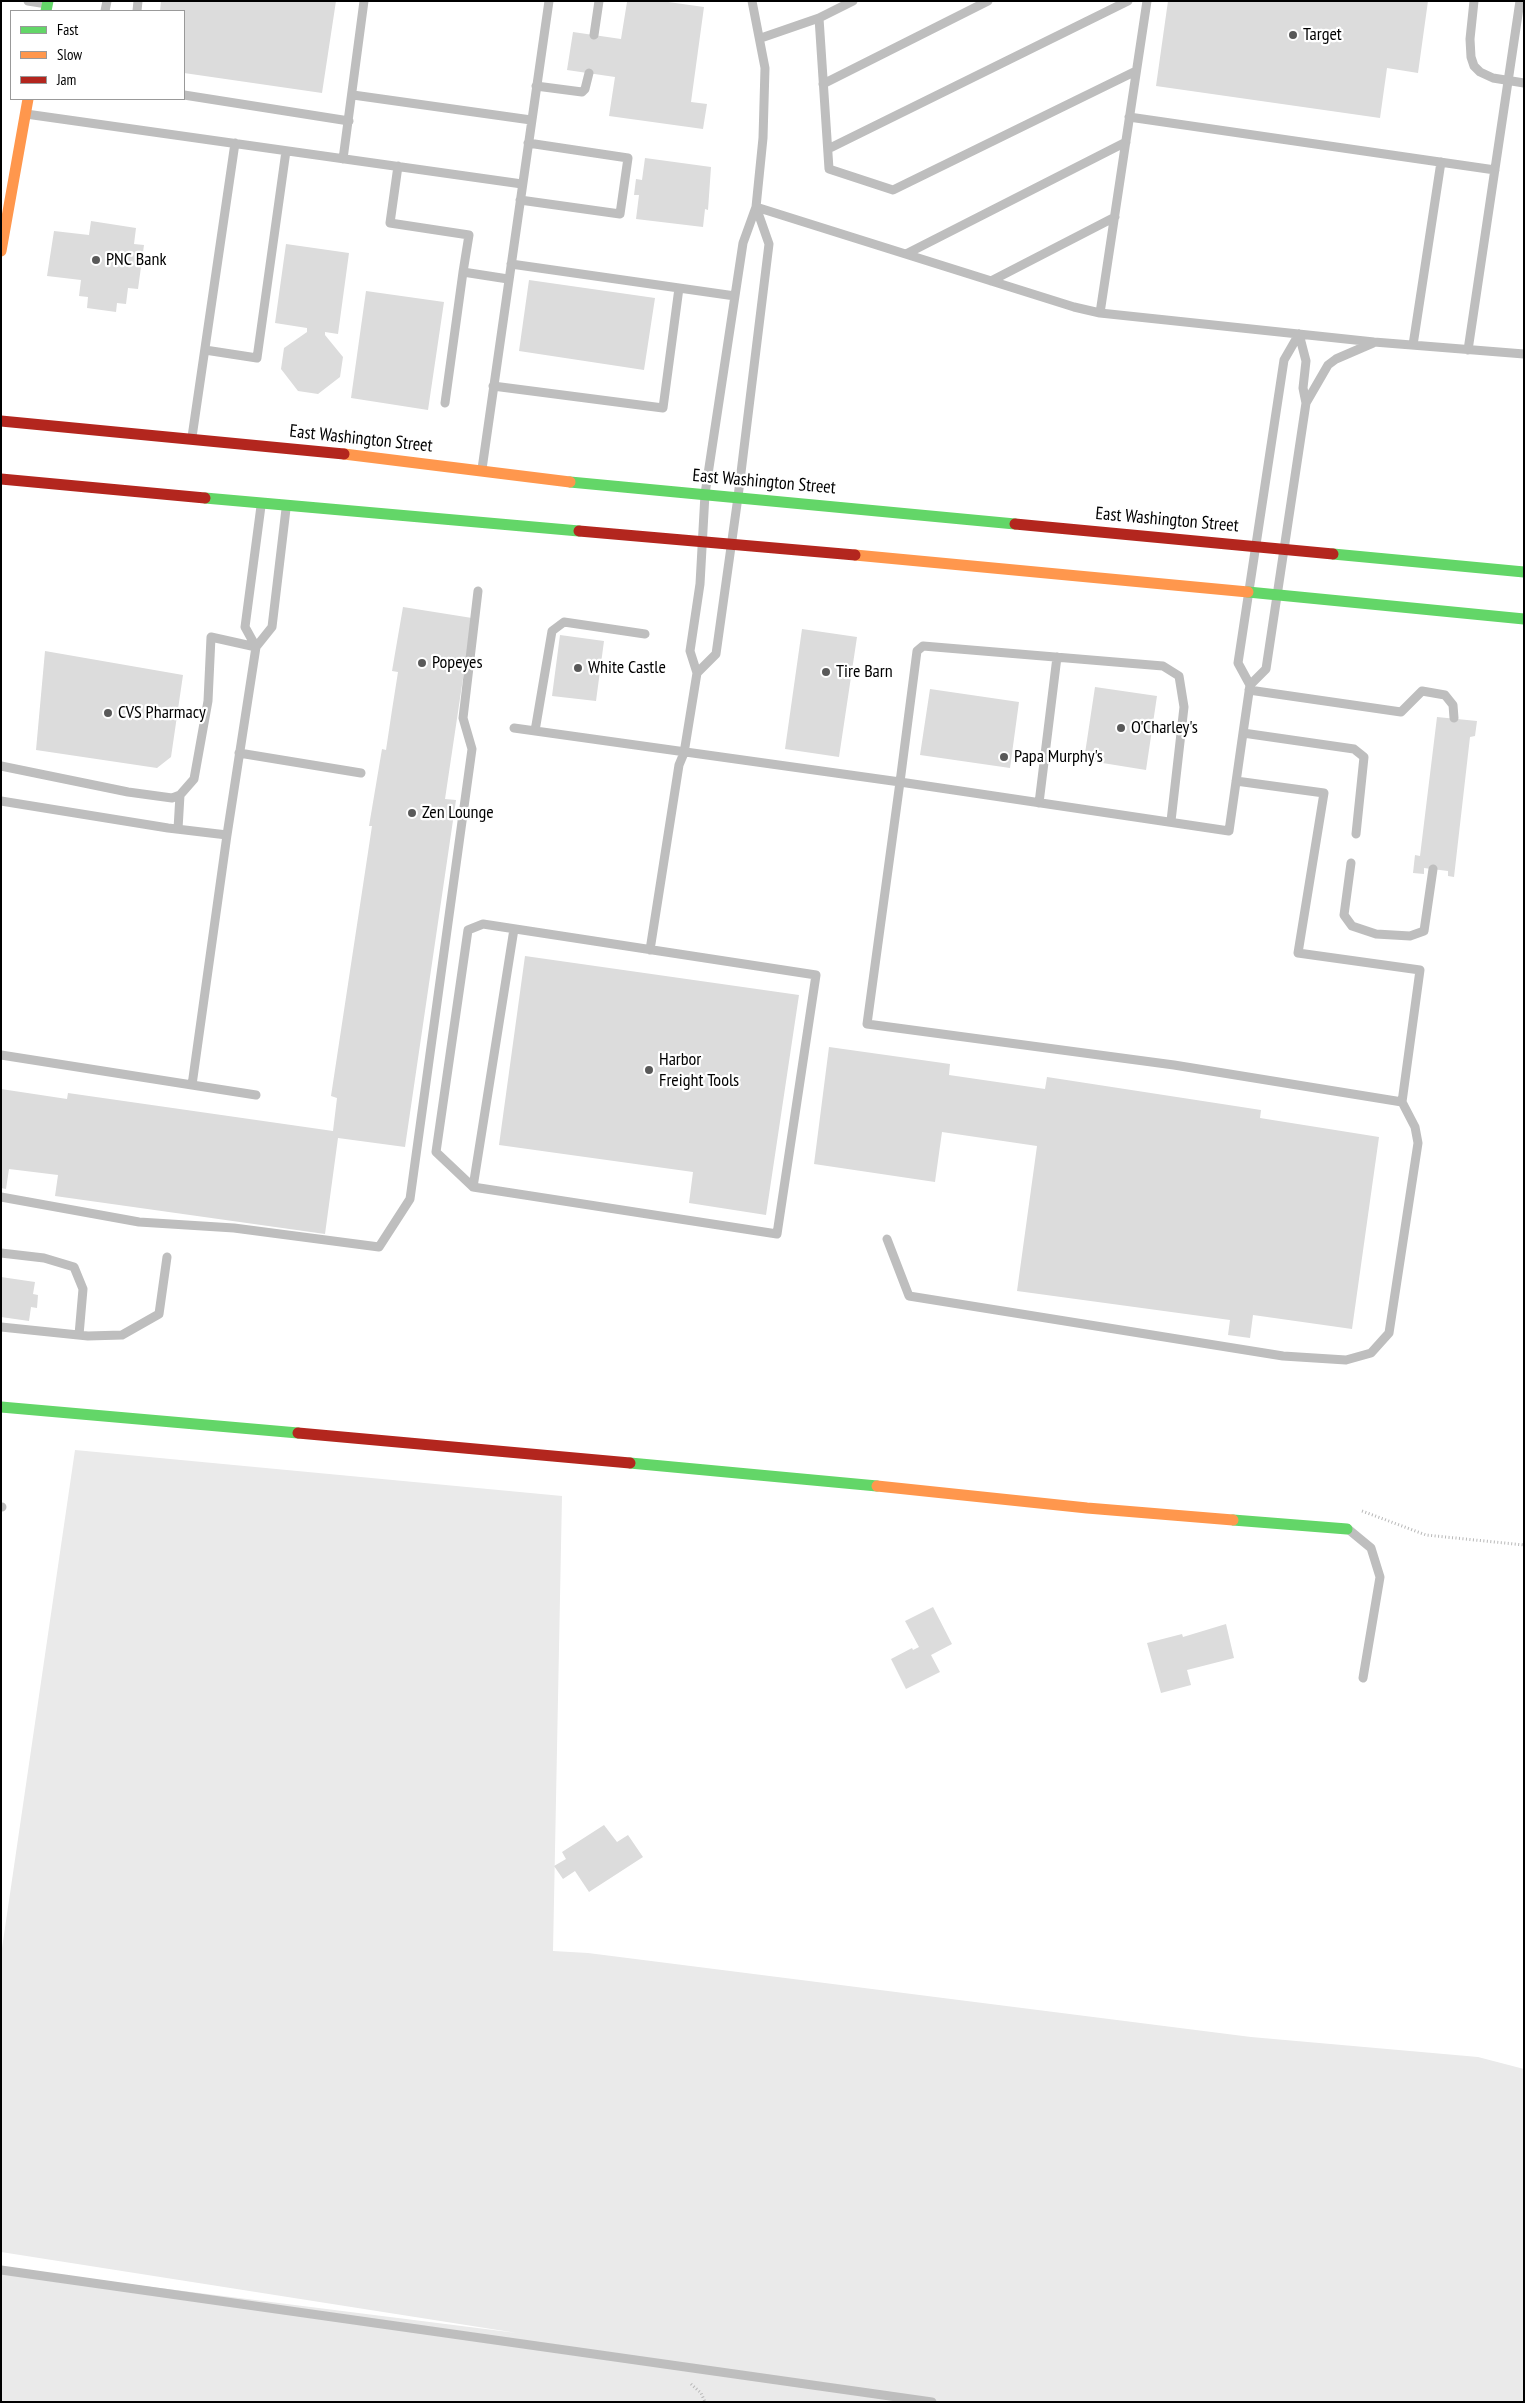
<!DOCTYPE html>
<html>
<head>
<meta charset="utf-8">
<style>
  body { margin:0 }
  #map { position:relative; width:1525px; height:2403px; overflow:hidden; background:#fff; font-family:"PT Sans Narrow",sans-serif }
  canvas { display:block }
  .frame { position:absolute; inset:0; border:2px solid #000; pointer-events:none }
  .legend { position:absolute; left:10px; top:10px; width:175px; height:90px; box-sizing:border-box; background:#fff; border:1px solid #999; margin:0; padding:6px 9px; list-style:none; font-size:15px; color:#000 }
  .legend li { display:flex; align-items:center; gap:10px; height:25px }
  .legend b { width:25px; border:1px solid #999 }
</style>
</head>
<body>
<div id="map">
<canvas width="1525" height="2403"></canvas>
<div class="frame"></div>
<ul class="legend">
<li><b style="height:6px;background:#63d668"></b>Fast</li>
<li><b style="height:6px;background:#ff974d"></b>Slow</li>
<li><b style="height:6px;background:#b3261e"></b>Jam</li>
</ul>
</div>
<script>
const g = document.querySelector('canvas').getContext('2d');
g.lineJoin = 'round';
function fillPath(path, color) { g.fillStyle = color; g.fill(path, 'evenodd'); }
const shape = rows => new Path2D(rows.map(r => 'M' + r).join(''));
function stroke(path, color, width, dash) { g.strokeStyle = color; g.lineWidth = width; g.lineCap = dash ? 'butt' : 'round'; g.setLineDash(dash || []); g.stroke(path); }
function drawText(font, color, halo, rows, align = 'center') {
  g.font = font + ' "PT Sans Narrow",sans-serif'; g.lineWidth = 4.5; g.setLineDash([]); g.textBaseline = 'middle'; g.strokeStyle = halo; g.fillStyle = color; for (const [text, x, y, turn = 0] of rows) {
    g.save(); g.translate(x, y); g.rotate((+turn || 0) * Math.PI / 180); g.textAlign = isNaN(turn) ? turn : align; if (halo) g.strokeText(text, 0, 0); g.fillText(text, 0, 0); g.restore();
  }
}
fillPath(shape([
  [75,1450,562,1496,553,1951,588,1953,1251,2037,1478,2057,1524,2069,1524,2402,1,2402,1,2268,517,2333,1,2252,1,1955]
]), '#eaeaea');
fillPath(shape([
  [161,1,336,1,322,93,184,73,184,11,160,11],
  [629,1,661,1,704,7,691,102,707,104,703,129,609,116,615,77,567,70,573,32,621,39,627,2],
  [1168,1,1428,1,1418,73,1387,68,1380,118,1156,86],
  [645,158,711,167,708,210,705,209,703,227,636,219,639,195,634,195,636,179,642,180],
  [91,221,136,228,134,244,144,245,138,289,128,288,126,304,117,303,116,312,87,308,88,297,79,296,81,280,47,276,54,231,89,235],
  [286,244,349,253,338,334,325,332,325,335,343,357,340,377,318,394,298,391,281,369,284,348,307,332,307,328,275,323],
  [529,280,655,298,644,370,519,351],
  [366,291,444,302,428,410,351,398],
  [403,607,472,618,445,799,456,800,405,1147,338,1138,325,1234,55,1196,58,1175,9,1169,6,1189,1,1188,1,1089,67,1099,68,1093,333,1131,337,1098,331,1096,372,826,369,826,382,749,386,750,392,710,398,672,392,671],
  [802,629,857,637,839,757,785,749],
  [560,635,604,641,596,701,552,696],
  [45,651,183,675,171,757,157,768,36,750],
  [1095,687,1157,696,1146,770,1084,760],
  [930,689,1019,702,1010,768,920,755],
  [1437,717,1477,721,1475,736,1470,737,1454,877,1448,876,1448,871,1424,868,1424,874,1413,873,1415,855,1420,856],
  [525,956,799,995,766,1215,689,1203,693,1172,499,1145],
  [829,1047,950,1064,949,1075,1045,1089,1047,1077,1261,1110,1260,1118,1379,1137,1352,1329,1253,1315,1250,1338,1228,1335,1230,1320,1017,1291,1037,1146,942,1132,935,1182,814,1164],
  [1,1277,35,1282,33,1294,38,1295,37,1308,31,1307,29,1321,1,1317],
  [933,1607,952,1644,931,1655,940,1672,906,1689,891,1659,912,1648,913,1650,919,1647,905,1621],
  [1226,1624,1234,1658,1187,1670,1191,1685,1161,1693,1147,1643,1182,1634,1183,1637],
  [604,1825,617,1842,628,1835,643,1857,589,1892,575,1871,563,1879,554,1866,566,1859,562,1852]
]), '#dcdcdc');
stroke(shape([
  [1362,1511,1426,1535,1524,1545],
  [691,2384,701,2393,705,2402]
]), '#b8b8b8', 3, [1, 2.5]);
stroke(shape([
  [28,1,47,4],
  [853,1,819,18,829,169,893,190,1136,71],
  [1474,1,1470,39,1471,57,1474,66,1480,72,1493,78,1524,83],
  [105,11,107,1],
  [137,11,138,1],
  [594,35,599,1],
  [761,38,819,18],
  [823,84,988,1],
  [536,86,582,92,585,89,589,73],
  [184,95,349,121],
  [353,95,531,120],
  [26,114,522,184],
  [1129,117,1495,170],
  [828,149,1128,1],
  [343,159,364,1],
  [398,166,390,223,469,235,463,272,508,279],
  [520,200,620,214,628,158,528,143],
  [756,207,1074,307,1100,313,1374,342,1524,354],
  [906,254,1126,142],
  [511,264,735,296],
  [991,281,1115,217],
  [1100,313,1147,1],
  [1413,345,1441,162],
  [205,350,257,358,286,151],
  [1468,350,1520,1],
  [493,386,663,408,679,288],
  [445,403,463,272],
  [1306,403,1328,365,1336,359,1373,343],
  [192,437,235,143],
  [482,469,549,1],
  [256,647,245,627,261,506],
  [697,673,716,654,738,497,769,244,756,207],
  [1250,685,1266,669,1306,403,1303,388,1306,361,1299,334],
  [1249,690,1401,712,1422,691,1445,695,1453,705,1454,718],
  [514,728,900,782,917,651,923,646,1163,666,1179,676,1184,707,1171,821],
  [535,731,552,631,564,622,645,634],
  [1243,733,1354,749,1364,757,1356,834],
  [239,753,361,773],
  [1,766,128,792,172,798,180,795,194,779,208,701,211,637,256,647],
  [1236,781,1324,793,1298,953,1420,970,1402,1102,1174,1065,867,1024,900,782,1229,831,1243,733,1250,685,1238,663,1284,360,1299,334],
  [1,801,168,828,227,835,256,647,272,627,286,509],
  [1039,803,1057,657],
  [178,829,180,795],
  [1351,863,1344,915,1352,926,1376,934,1410,936,1424,931,1433,869],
  [650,950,679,765,684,753,697,673,690,651,700,584,705,494,743,243,756,207,763,138,765,68,752,1],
  [1,1055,192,1085,227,835],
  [192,1085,256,1095],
  [473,1187,777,1234,816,975,483,924,468,930,436,1152,473,1187,514,929],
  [1,1197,139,1222,234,1228,379,1247,410,1199,472,749,463,718,478,591],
  [887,1239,909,1296,1283,1356,1346,1360,1371,1353,1389,1333,1418,1143,1415,1127,1402,1102],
  [1,1253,44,1258,74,1267,83,1289,79,1335],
  [1,1327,88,1336,122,1335,159,1314,167,1257],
  [1,1507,2,1507],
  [1348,1529,1371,1548,1380,1577,1363,1678],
  [1,2270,932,2402]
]), '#bebebe', 9);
stroke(shape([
  [46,11,48,1],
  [570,482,1015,524],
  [205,498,579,531],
  [1333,554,1524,572],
  [1248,592,1524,619],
  [1,1407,298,1433],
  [630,1463,877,1486],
  [1233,1520,1347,1529]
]), '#63d668', 11);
stroke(shape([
  [1,251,28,99],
  [344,454,570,482],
  [855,555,1248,592],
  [877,1486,1087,1508,1233,1520]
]), '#ff974d', 11);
stroke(shape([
  [1,421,344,454],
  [1,479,205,498],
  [1015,524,1333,554],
  [579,531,855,555],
  [298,1433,630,1463]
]), '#b3261e', 11);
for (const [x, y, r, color] of [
  [1293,35,5,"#595959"],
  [96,260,5,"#595959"],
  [422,663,5,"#595959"],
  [578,668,5,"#595959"],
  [826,672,5,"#595959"],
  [108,713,5,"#595959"],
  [1121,728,5,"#595959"],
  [1004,757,5,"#595959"],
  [412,813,5,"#595959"],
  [649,1070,5,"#595959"]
]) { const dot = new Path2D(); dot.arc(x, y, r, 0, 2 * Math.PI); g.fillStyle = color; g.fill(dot); stroke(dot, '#fff', 2); }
drawText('18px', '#000', '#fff', [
  ["Target",1303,35],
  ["PNC Bank",106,260],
  ["Popeyes",432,663],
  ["White Castle",588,668],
  ["Tire Barn",836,672],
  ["CVS Pharmacy",118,713],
  ["O'Charley's",1131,728],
  ["Papa Murphy's",1014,757],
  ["Zen Lounge",422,813],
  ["Harbor",659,1060],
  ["Freight Tools",659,1081]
], 'left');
drawText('18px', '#000', '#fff', [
  ["East Washington Street",361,439,6],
  ["East Washington Street",764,482,5],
  ["East Washington Street",1167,520,5]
]);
</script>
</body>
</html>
